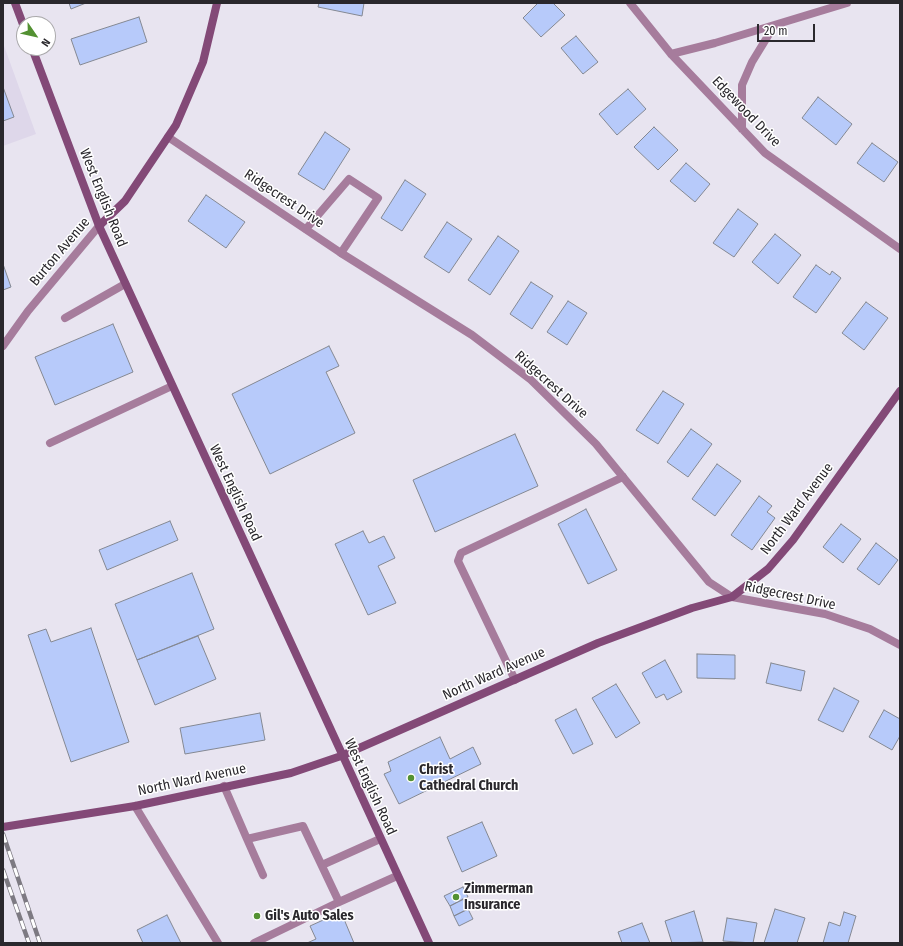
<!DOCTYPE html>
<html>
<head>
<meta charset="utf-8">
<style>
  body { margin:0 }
  #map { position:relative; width:903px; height:946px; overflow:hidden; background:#e8e4f0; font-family:"Fira Sans Condensed",sans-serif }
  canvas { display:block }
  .frame { position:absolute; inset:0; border:4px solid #2a282d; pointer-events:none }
  .north { position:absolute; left:16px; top:16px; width:40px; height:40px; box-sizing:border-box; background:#fff; border:1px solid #aaa9ab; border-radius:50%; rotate:124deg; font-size:11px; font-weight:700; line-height:16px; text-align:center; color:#2a282d }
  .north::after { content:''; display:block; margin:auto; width:14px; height:18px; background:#539132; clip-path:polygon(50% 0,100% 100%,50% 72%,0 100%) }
  .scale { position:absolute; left:757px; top:24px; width:58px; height:18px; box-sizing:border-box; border:2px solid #2a282d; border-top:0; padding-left:5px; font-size:12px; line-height:14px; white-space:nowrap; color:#2a282d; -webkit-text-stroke:3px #fff; paint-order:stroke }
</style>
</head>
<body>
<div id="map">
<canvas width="903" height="946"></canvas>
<div class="frame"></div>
<div class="north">N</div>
<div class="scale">20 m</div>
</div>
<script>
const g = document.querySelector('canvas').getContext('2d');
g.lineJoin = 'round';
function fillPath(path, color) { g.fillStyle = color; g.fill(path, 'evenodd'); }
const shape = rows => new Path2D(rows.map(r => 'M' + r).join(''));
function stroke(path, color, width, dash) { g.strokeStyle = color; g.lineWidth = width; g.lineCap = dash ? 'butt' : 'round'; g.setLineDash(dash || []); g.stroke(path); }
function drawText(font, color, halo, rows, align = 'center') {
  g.font = font + ' "Fira Sans Condensed",sans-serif'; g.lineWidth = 3; g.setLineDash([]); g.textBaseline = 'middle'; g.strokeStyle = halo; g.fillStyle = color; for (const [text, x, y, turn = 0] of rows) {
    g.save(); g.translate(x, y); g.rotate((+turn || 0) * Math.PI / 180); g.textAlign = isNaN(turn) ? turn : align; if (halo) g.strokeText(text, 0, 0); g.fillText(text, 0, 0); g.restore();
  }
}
fillPath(shape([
  [3,43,36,134,3,146]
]), '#ded7ea');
const building = shape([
  [69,3,86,3,71,9,69,3],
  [319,3,364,3,362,16,318,7,319,3],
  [538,3,553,3,565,15,541,37,523,18,538,3],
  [139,17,147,42,80,65,71,39,139,17],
  [576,36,598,62,583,74,561,48,576,36],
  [3,87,14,117,3,121,3,87],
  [628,89,646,109,617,135,599,114,628,89],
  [818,97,852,124,836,145,802,118,818,97],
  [654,127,678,150,658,170,634,147,654,127],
  [325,132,350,149,324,190,298,174,325,132],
  [872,143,898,162,884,182,857,163,872,143],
  [686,163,710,184,695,202,670,181,686,163],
  [405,180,426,194,402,231,381,218,405,180],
  [206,195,245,222,226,248,188,221,206,195],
  [738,209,758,224,734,257,713,243,738,209],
  [447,222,472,239,449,273,424,257,447,222],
  [775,234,801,255,778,284,752,262,775,234],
  [498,236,519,251,490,295,468,280,498,236],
  [3,264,11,287,3,290,3,264],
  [816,265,830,275,832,271,841,278,816,313,793,297,816,265],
  [531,282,553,296,532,329,510,314,531,282],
  [568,301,587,313,567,345,547,332,568,301],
  [866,302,888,318,864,350,842,333,866,302],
  [113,324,133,372,55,405,35,357,113,324],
  [329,346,339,366,326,372,355,433,270,474,232,394,329,346],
  [663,391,684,404,658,444,636,430,663,391],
  [691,429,712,444,688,477,667,462,691,429],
  [515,434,538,486,435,532,413,480,515,434],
  [717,464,741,481,715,516,692,499,717,464],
  [759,496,772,506,767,512,775,518,752,550,731,535,759,496],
  [586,509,617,570,588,584,558,524,586,509],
  [170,521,178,540,107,570,99,550,170,521],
  [841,524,861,539,843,563,823,547,841,524],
  [363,531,369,543,384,536,395,558,378,566,396,603,368,615,335,544,363,531],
  [876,543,898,560,879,585,857,569,876,543],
  [192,573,214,629,137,660,115,604,192,573],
  [91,628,129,742,71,762,28,635,46,629,51,642,91,628],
  [198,636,216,679,155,705,137,660,198,636],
  [697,654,735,655,735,679,697,678,697,654],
  [665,660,682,692,667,700,664,694,656,698,642,673,665,660],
  [771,663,805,671,801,691,766,683,771,663],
  [616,684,640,723,616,738,592,698,616,684],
  [834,688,859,701,843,732,818,720,834,688],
  [576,709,593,744,573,754,555,720,576,709],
  [884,710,900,719,900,736,892,750,869,737,884,710],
  [260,713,265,740,185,754,180,728,260,713],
  [440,737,450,759,473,747,481,764,399,804,384,774,391,771,388,762,440,737],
  [482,822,497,856,462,872,447,837,482,822],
  [463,887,468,897,450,906,444,896,463,887],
  [463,899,468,909,454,916,450,906,463,899],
  [468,909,473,919,459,926,454,916,468,909],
  [775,909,805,918,797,943,764,943,775,909],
  [694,911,703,942,672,943,665,921,694,911],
  [341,912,354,943,307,943,316,939,310,926,341,912],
  [844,912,856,916,848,943,823,943,829,922,840,926,844,912],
  [167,915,181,943,143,943,137,930,167,915],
  [727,918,757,923,753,943,723,941,727,918],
  [642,923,650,943,622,943,618,932,642,923]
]);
fillPath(building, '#b7cafa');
stroke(building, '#848892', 1);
stroke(shape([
  [306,229,349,179,378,198,341,253],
  [65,318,125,284],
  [50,443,172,386],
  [515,680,458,561,461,553,623,477],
  [224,786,247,839,303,826,339,902,397,876],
  [135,806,218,943],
  [247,839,263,875],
  [322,865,380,839],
  [254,943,339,902]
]), '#a67c9c', 8);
stroke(shape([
  [630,3,671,54,765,153,900,249],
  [671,54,715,43,847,3],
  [742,129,742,85,752,62,774,26],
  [168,137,341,253,472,335,530,379,596,444,709,582,732,597,825,614,870,629,900,645],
  [3,346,28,311,99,226]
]), '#a67c9c', 8);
stroke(shape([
  [15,3,24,27],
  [32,48,99,226,429,943],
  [99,226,125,201,176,125,203,62,217,3],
  [3,827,135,806,291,773,341,756,598,643,692,608,732,597,768,569,793,540,900,391]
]), '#834977', 8);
const rail = shape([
  [3,834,40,943],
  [3,870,29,943]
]);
stroke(rail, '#7d7a82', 4.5);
stroke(rail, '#fff', 3, [9]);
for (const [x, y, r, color] of [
  [411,778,4,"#539132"],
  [456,897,4,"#539132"],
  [257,916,4,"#539132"]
]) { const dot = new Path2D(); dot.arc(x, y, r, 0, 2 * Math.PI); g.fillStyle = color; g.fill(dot); stroke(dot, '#fff', 1.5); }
drawText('14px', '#2a282d', '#fff', [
  ["Edgewood Drive",746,112,46],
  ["West English Road",103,198,68],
  ["Ridgecrest Drive",284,199,34],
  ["Burton Avenue",60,252,-50],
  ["Ridgecrest Drive",551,385,42],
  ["West English Road",235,493,65],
  ["North Ward Avenue",797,509,-53],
  ["Ridgecrest Drive",790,596,12],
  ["North Ward Avenue",494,674,-24],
  ["North Ward Avenue",192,780,-12],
  ["West English Road",370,787,65]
]);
drawText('bold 14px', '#2a282d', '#fff', [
  ["Christ",419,770],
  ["Cathedral Church",419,786],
  ["Zimmerman",464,889],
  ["Insurance",464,905],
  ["Gil's Auto Sales",265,916]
], 'left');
</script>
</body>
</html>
